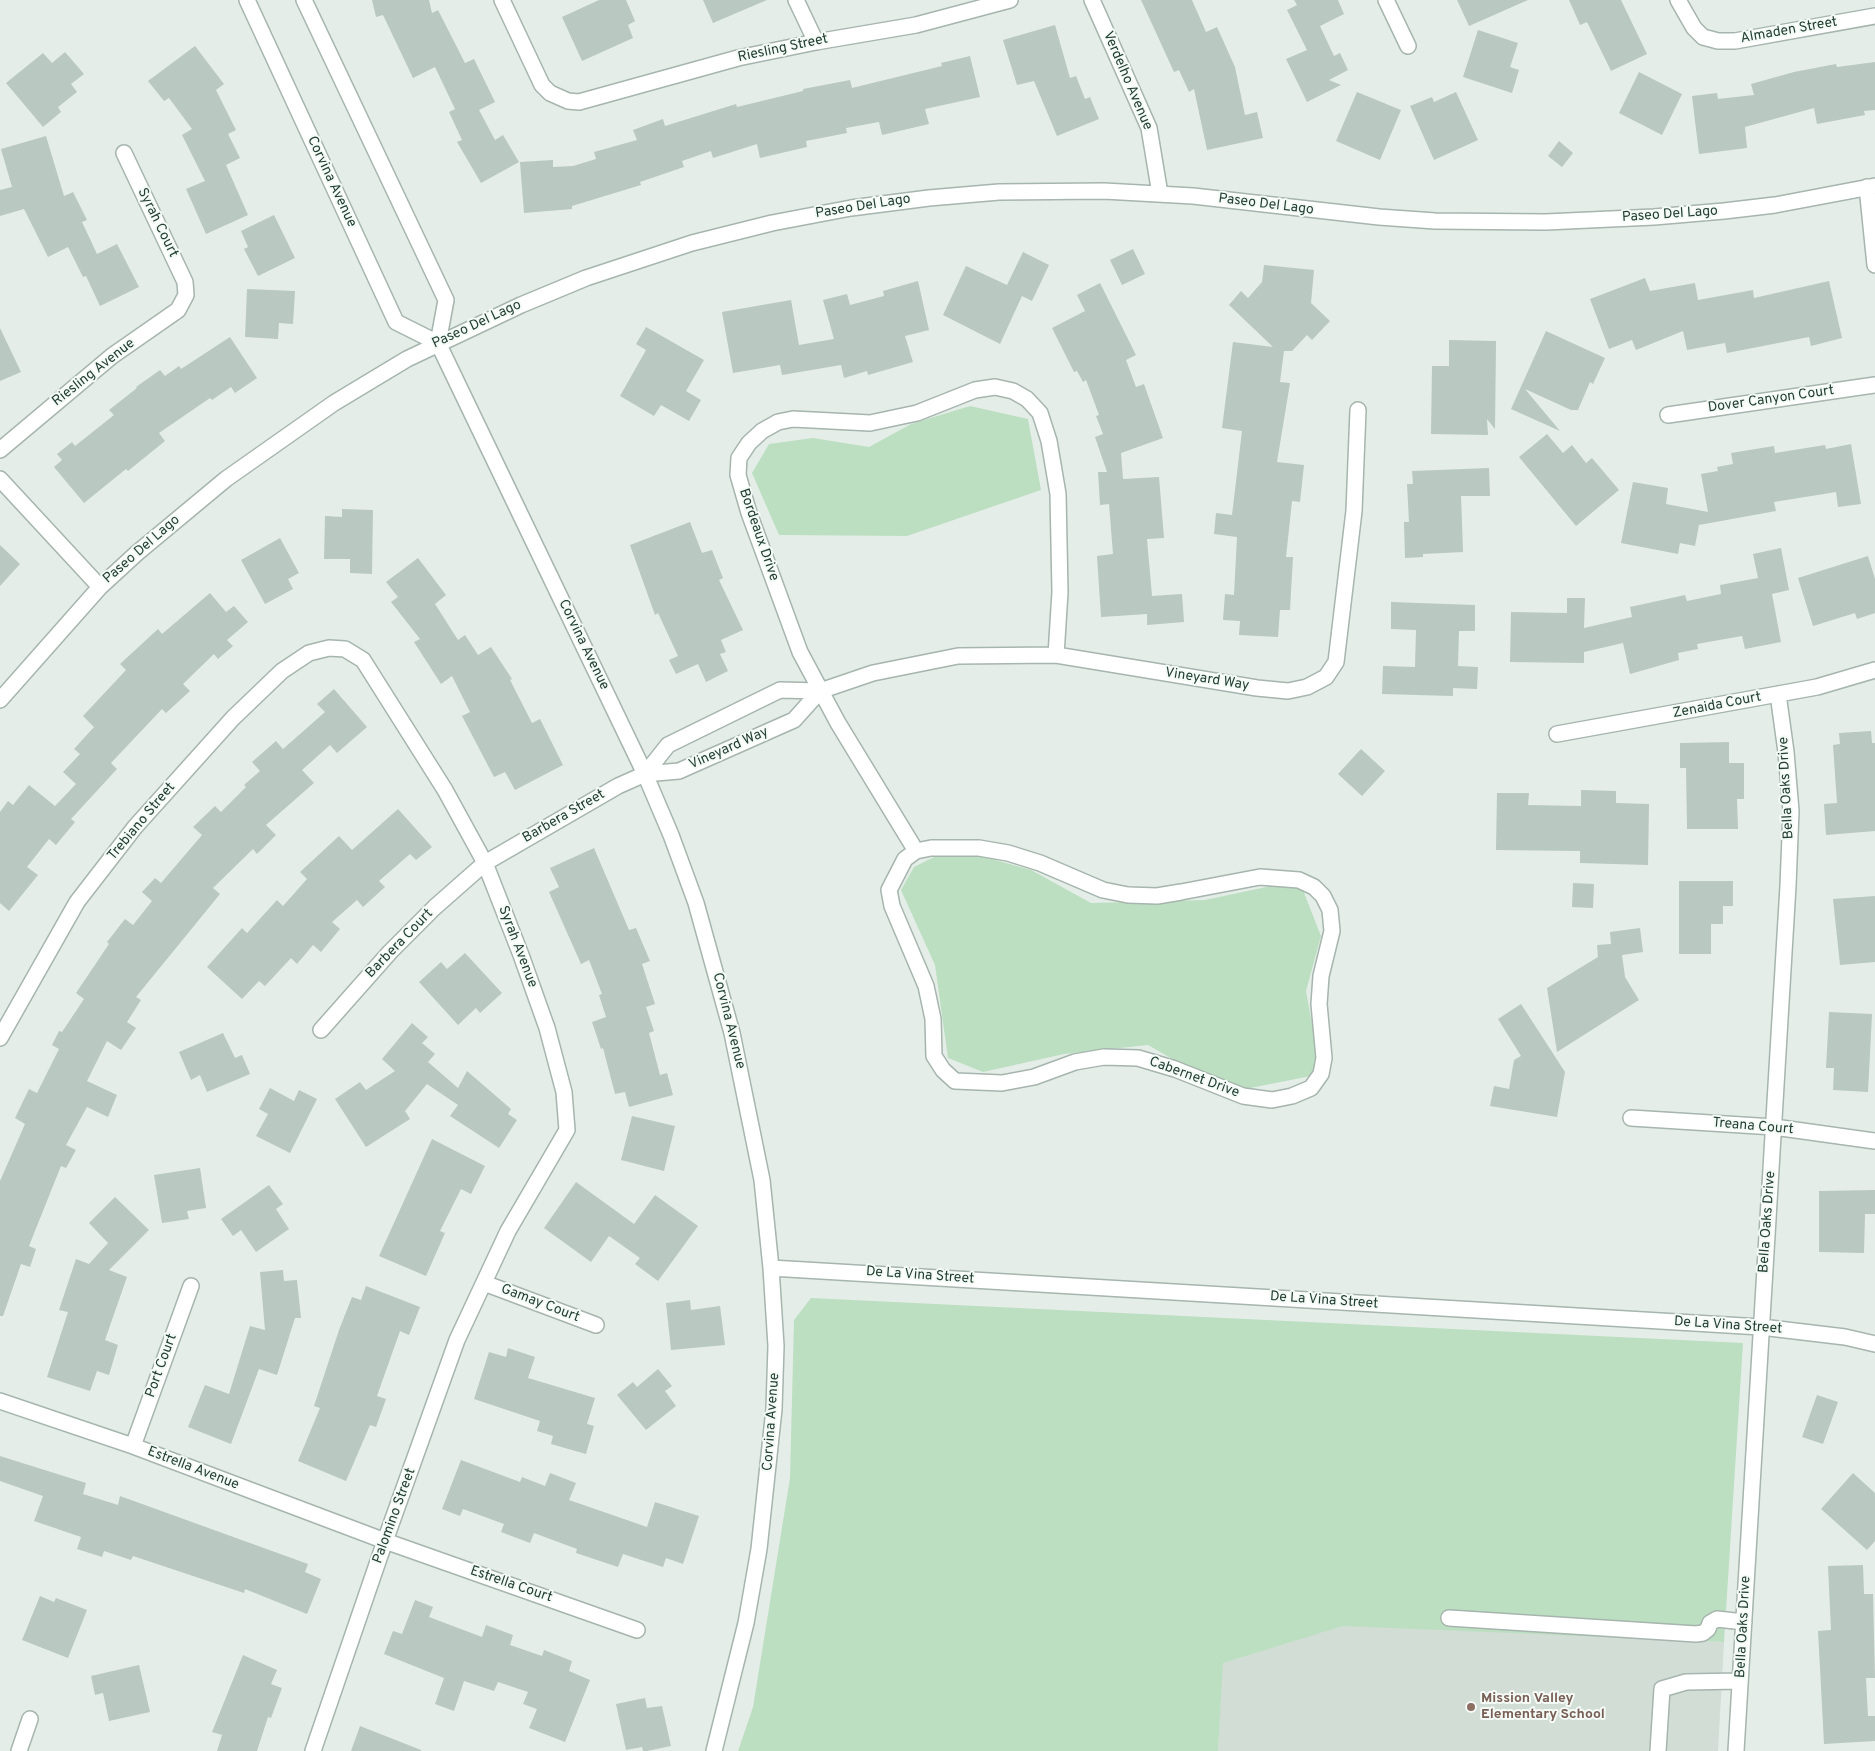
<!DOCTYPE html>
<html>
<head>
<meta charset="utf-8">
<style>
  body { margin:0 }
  canvas { display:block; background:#e4ede8 }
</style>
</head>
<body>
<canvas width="1875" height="1751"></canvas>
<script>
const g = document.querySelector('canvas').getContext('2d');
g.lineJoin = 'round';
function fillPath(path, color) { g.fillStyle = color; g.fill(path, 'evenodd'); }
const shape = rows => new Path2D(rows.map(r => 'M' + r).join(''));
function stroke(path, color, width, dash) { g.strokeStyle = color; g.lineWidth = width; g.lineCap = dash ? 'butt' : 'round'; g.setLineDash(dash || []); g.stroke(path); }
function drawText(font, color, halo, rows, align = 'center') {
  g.font = font + ' Overpass,sans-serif'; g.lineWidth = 4; g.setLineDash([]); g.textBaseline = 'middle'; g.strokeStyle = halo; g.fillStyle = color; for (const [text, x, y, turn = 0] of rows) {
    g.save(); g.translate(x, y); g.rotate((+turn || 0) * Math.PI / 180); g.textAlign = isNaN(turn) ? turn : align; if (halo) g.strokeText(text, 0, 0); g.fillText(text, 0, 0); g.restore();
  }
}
fillPath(shape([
  [1315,1619,1724,1642,1718,1751,1218,1751,1222,1663]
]), '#d2ddd6');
fillPath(shape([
  [970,406,1028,419,1041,490,907,536,779,535,752,473,769,444,813,438,869,447,911,424],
  [952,848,1031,870,1091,903,1205,900,1299,880,1321,936,1306,991,1321,1074,1230,1092,1148,1045,1064,1054,983,1072,948,1058,935,965,901,890,914,867],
  [811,1298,1743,1343,1724,1642,1343,1626,1223,1663,1218,1751,738,1751,753,1707,790,1478,794,1320]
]), '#bddfc1');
fillPath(shape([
  [372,0,429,0,432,13,438,10,465,63,474,59,495,102,479,110,495,140,503,135,519,162,481,183,457,142,462,140,449,112,455,109,435,67,413,78,383,15,376,17],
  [599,0,626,0,635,21,628,25,633,38,582,61,562,17],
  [703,0,767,0,713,23],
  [1141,0,1192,0,1206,32,1217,27,1235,67,1245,115,1257,112,1263,138,1207,150,1194,89,1189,92,1179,70,1174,72],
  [1294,0,1338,0,1344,14,1320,26,1334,56,1340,53,1348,70,1329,80,1341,85,1307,102,1286,59,1307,50,1287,10,1297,5],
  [1457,0,1528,0,1469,26],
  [1569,0,1621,0,1647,54,1611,71,1587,22,1580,25],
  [1055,25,1070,78,1076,76,1085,99,1090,97,1099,119,1057,136,1034,81,1017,85,1003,40],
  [1478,30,1518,43,1510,67,1519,70,1512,93,1463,77],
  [195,46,224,84,216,90,236,130,228,134,240,158,226,165,248,215,206,234,186,189,205,181,182,135,192,129,169,98,164,101,148,81],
  [65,52,84,74,71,84,77,92,58,107,61,112,43,127,6,83,43,53,52,63],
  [970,56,980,97,925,109,929,124,882,135,879,122,846,128,847,133,806,141,807,147,760,158,757,144,713,158,711,151,682,161,684,167,640,182,641,185,572,206,572,209,524,213,520,162,553,160,553,167,573,166,596,159,594,152,637,140,633,130,663,119,665,126,736,104,737,107,803,91,803,89,850,80,852,88,942,66,941,63],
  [1875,62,1875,110,1864,111,1865,115,1817,124,1814,108,1745,127,1747,148,1699,154,1692,96,1717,93,1718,99,1754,95,1751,84,1794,72,1836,64,1837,67],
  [1639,72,1682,94,1662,135,1619,113],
  [1357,92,1401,110,1380,160,1336,141],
  [1456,92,1478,140,1434,160,1410,106,1432,97,1434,102],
  [46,136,64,196,73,192,87,220,82,222,97,254,117,244,139,287,100,306,86,276,83,277,68,247,48,257,24,209,0,216,0,190,12,187,1,149],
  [1559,141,1573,153,1562,167,1548,156],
  [274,215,295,258,258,276,244,249,248,247,241,231],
  [1133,249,1145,274,1122,285,1110,260],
  [1023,252,1049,265,1032,301,1022,296,1000,344,943,315,966,266,1007,285],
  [1264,265,1314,270,1311,303,1330,321,1312,340,1307,335,1292,351,1284,351,1280,382,1290,383,1277,462,1304,465,1300,502,1292,501,1286,557,1293,557,1290,610,1280,610,1278,637,1239,635,1240,621,1223,620,1225,594,1234,595,1237,537,1214,534,1216,513,1232,515,1242,431,1222,428,1233,342,1273,347,1229,305,1241,291,1248,298,1262,282],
  [1645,278,1650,291,1695,283,1698,300,1753,290,1754,298,1829,281,1842,338,1811,346,1809,337,1727,353,1725,343,1687,350,1683,331,1636,350,1632,340,1609,349,1590,299],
  [918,281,929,330,905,336,913,362,868,375,867,371,844,378,841,365,782,375,780,365,733,373,722,312,791,300,799,345,834,339,823,300,847,294,850,305,884,296,883,291],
  [1100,283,1136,355,1126,360,1136,387,1144,384,1163,438,1121,453,1123,479,1159,477,1164,538,1147,539,1152,596,1182,594,1184,622,1147,625,1147,614,1101,617,1097,556,1113,554,1109,504,1100,505,1098,472,1107,472,1095,437,1103,434,1096,416,1099,415,1086,380,1083,382,1077,371,1074,372,1052,328,1085,311,1077,295],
  [247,289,295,291,293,324,279,323,278,339,245,337],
  [646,327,704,360,686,391,701,400,689,421,661,405,654,416,620,396,646,350,636,344],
  [0,328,21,372,0,381],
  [1546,331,1605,358,1593,384,1590,382,1578,410,1571,410,1525,389,1560,431,1511,409],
  [230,337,257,378,235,393,231,387,212,400,210,398,159,433,165,441,128,471,126,469,84,503,54,467,62,460,57,454,72,442,75,446,114,415,109,410,137,388,136,387,160,370,165,376,179,366,181,369],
  [1449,340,1496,341,1495,429,1487,419,1488,435,1431,434,1432,366,1449,366],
  [1547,434,1563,453,1572,445,1586,463,1592,458,1619,490,1576,526,1519,457],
  [1851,444,1861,504,1838,507,1836,492,1774,502,1776,511,1699,525,1695,546,1680,543,1678,554,1621,543,1633,482,1668,488,1666,504,1708,512,1701,474,1718,471,1717,467,1733,464,1731,453,1774,446,1775,453,1825,445,1826,449],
  [1489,468,1490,496,1461,496,1463,552,1423,554,1423,557,1405,558,1404,522,1409,522,1407,484,1413,484,1412,471],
  [342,509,373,510,372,574,350,573,350,559,324,559,325,516,342,517],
  [690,522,702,553,712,550,723,578,719,580,743,630,721,640,726,652,720,654,728,671,706,682,698,664,676,674,669,660,678,656,658,613,655,615,630,545],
  [280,538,299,573,288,579,293,589,265,604,241,560],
  [0,545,20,564,0,586],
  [1781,548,1789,590,1772,594,1781,642,1745,649,1742,636,1697,644,1698,649,1678,653,1679,660,1630,674,1623,643,1584,652,1584,663,1510,662,1511,612,1567,613,1567,598,1585,598,1584,628,1632,617,1630,607,1685,595,1687,601,1721,594,1720,585,1758,578,1753,554],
  [1868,556,1875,579,1875,613,1857,619,1855,613,1813,626,1798,578],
  [418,558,446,595,435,604,458,640,465,635,478,655,491,647,512,679,510,680,532,723,540,719,563,765,515,790,505,772,494,777,462,716,470,712,452,676,441,684,414,642,420,639,391,602,398,597,386,582],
  [210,593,226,612,234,606,248,622,227,640,233,646,218,659,214,654,183,684,190,691,166,713,162,709,111,763,117,769,71,819,75,822,56,845,49,839,27,867,38,875,9,911,0,903,0,812,8,801,13,805,29,785,55,806,76,784,63,772,80,754,74,749,94,727,83,716,126,670,120,664,158,629,162,634],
  [1391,602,1475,605,1475,631,1459,631,1458,666,1478,667,1477,689,1453,688,1453,696,1382,694,1383,666,1415,667,1416,630,1391,629],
  [334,689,367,727,337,753,330,745,302,770,314,783,266,825,276,835,257,854,253,849,213,888,220,894,136,997,141,1000,127,1022,136,1028,121,1050,107,1041,87,1081,117,1095,108,1117,87,1107,66,1145,76,1150,66,1168,61,1166,29,1246,36,1249,30,1267,21,1264,3,1316,0,1316,0,1181,25,1124,15,1118,29,1089,37,1093,59,1049,52,1045,59,1031,62,1032,84,999,76,993,109,944,107,942,125,919,133,925,152,901,142,892,155,878,161,883,202,835,193,827,215,806,221,812,246,787,244,785,260,771,252,762,276,741,283,749,325,712,317,704],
  [1871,731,1872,743,1875,743,1875,831,1826,835,1824,804,1837,803,1833,745,1840,744,1839,733],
  [1729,742,1729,763,1744,763,1744,799,1737,799,1738,829,1687,829,1686,768,1680,768,1680,743],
  [1361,749,1385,771,1362,796,1338,774],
  [1581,790,1616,791,1616,803,1649,804,1648,865,1580,863,1580,851,1496,850,1497,793,1529,793,1528,805,1581,806],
  [398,809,432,847,416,860,410,854,379,881,385,887,363,907,357,900,332,922,340,929,321,952,313,945,297,964,291,958,265,986,259,981,242,999,207,967,242,928,247,933,277,900,283,906,307,879,300,872,339,836,352,850],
  [594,848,629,930,636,928,650,961,642,964,655,1004,646,1007,654,1031,649,1033,660,1075,667,1073,673,1095,629,1107,625,1092,615,1094,603,1048,601,1049,592,1022,606,1017,599,995,602,994,589,960,581,964,549,892,559,887,550,868],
  [1679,881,1733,881,1733,906,1723,906,1723,924,1711,924,1711,954,1679,954],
  [1573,883,1594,884,1593,908,1572,907],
  [1875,896,1875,962,1840,965,1833,899],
  [1640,928,1643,952,1622,955,1625,977,1639,1000,1557,1052,1547,988,1598,957,1597,945,1611,944,1610,932],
  [465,953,502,993,480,1013,476,1008,458,1025,419,982,441,962,447,969],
  [1521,1004,1565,1072,1557,1117,1490,1106,1494,1086,1509,1089,1514,1060,1521,1056,1498,1019],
  [1829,1012,1872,1014,1868,1092,1833,1090,1834,1068,1826,1068],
  [412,1023,428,1037,422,1043,435,1054,428,1062,458,1088,467,1071,511,1109,508,1114,517,1120,499,1148,450,1116,458,1105,427,1084,405,1111,410,1119,366,1147,335,1099,360,1082,366,1090,395,1071,382,1059],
  [223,1033,235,1058,242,1055,250,1074,207,1092,200,1075,191,1080,179,1052],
  [270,1088,294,1101,299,1090,317,1099,290,1153,256,1136,268,1114,259,1109],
  [632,1116,675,1126,664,1171,621,1160],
  [432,1139,485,1166,471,1194,461,1189,440,1231,445,1233,426,1276,379,1256],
  [200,1168,206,1208,187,1211,189,1219,162,1223,154,1175],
  [576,1182,634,1224,655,1195,698,1226,658,1281,635,1264,640,1258,609,1236,591,1262,544,1228],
  [269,1185,283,1204,276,1209,289,1229,256,1252,241,1230,233,1236,221,1219],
  [1875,1190,1875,1214,1865,1214,1864,1253,1819,1252,1819,1191],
  [115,1197,149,1230,109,1270,127,1277,105,1340,118,1345,109,1375,97,1371,90,1391,47,1377,68,1312,59,1310,76,1259,89,1264,108,1243,89,1223],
  [283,1270,284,1281,297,1280,301,1318,295,1318,277,1375,259,1369,231,1444,188,1427,205,1385,229,1394,250,1326,265,1330,260,1272],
  [366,1286,420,1307,409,1335,400,1331,377,1396,386,1399,376,1427,370,1425,346,1481,298,1461,320,1408,314,1406,339,1330,352,1297,361,1300],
  [690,1300,691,1310,720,1306,725,1345,671,1350,666,1303],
  [508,1348,535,1357,528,1378,595,1398,587,1424,594,1426,586,1454,551,1444,553,1436,537,1431,540,1421,474,1399,489,1352,506,1357],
  [658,1369,672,1386,665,1391,676,1406,646,1430,617,1395,633,1382,637,1387],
  [1817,1395,1838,1402,1823,1444,1802,1437],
  [0,1456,86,1483,83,1494,118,1505,120,1496,308,1564,305,1572,321,1579,307,1614,245,1589,244,1593,133,1556,131,1560,104,1551,102,1557,77,1549,81,1537,34,1521,43,1496,0,1481],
  [461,1460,520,1482,522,1477,545,1486,550,1473,576,1483,569,1500,647,1527,655,1502,699,1516,683,1564,666,1558,663,1567,623,1554,618,1567,576,1553,577,1549,534,1533,530,1543,501,1532,504,1524,463,1509,460,1516,442,1509],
  [1853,1473,1875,1493,1875,1541,1867,1550,1821,1509],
  [1863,1565,1864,1594,1873,1594,1875,1678,1866,1678,1868,1716,1875,1716,1875,1741,1824,1744,1818,1631,1831,1630,1828,1566],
  [40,1596,54,1602,56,1598,87,1610,68,1658,22,1640],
  [415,1600,433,1607,429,1617,482,1637,486,1625,513,1635,510,1645,542,1656,544,1650,572,1661,569,1671,590,1680,565,1742,529,1728,537,1709,523,1704,528,1692,498,1682,494,1691,464,1681,454,1711,435,1704,444,1678,384,1654,393,1631,402,1634],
  [243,1655,277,1670,271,1684,282,1688,271,1718,268,1717,257,1751,217,1751,222,1735,212,1732],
  [139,1665,150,1712,109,1721,103,1693,95,1695,91,1676],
  [645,1698,647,1708,662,1706,671,1746,647,1751,643,1751,642,1747,626,1750,616,1704],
  [360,1726,421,1750,421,1751,351,1751]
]), '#b9c8c0');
const minor = shape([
  [247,0,396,322,438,343],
  [304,0,446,300,438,343,645,774,671,835,696,903,732,1033,762,1180,771,1268,776,1346,774,1409,759,1549,746,1623,714,1751],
  [502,0,542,85,550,93,568,101,579,102,738,58,816,42,916,25,1010,0],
  [796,0,816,42],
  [1092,0,1149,128,1160,194],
  [1386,0,1408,46],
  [1678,0,1694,28,1703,37,1718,41,1735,41,1875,16],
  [1867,187,1875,265],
  [1668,415,1875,385],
  [0,450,112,356,178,310,186,295,185,282,124,153],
  [0,479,100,587],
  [0,700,100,587,137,553,226,479,334,403,407,359,521,305,586,278,692,243,772,223,851,208,929,198,999,192,1104,191,1193,196,1379,217,1435,221,1546,222,1654,217,1724,211,1775,205,1875,186],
  [1557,734,1817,687,1875,670],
  [645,774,668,745,780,690,820,691,873,673,958,656,1056,655,1257,688,1288,691,1307,687,1326,677,1336,662,1354,511,1358,410],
  [931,848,979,848,1008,853,1040,863,1103,890,1128,895,1157,896,1181,892,1260,877,1299,880,1314,887,1323,896,1330,910,1332,931,1321,976,1319,1004,1324,1058,1321,1074,1311,1088,1292,1096,1272,1100,1243,1096,1175,1069,1138,1058,1104,1057,1075,1062,1034,1077,1002,1083,955,1081,943,1070,934,1056,933,1019,926,986,892,906,889,890,905,859,916,851,931,848],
  [916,851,838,723,800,652,749,513,738,475,739,458,749,443,762,431,778,422,793,419,870,423,917,413,975,390,995,387,1013,391,1027,399,1040,413,1049,441,1058,494,1060,592,1056,655],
  [321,1030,390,952,435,907,485,863,618,786,645,774,679,771,794,720,820,691],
  [0,1038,77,902,135,827,233,718,282,671,309,653,329,648,345,649,363,660,445,790,485,863,521,955,547,1028,564,1092,567,1130,508,1231,457,1340,385,1541,313,1751],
  [1631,1118,1774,1127,1875,1141],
  [771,1268,1761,1327,1845,1337,1875,1344],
  [484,1283,596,1325],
  [0,1401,133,1446,385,1541,637,1630],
  [133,1446,191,1286],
  [1449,1618,1696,1634,1703,1633,1708,1629,1710,1623,1717,1619,1744,1622],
  [19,1751,30,1719],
  [1658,1751,1662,1689,1686,1682,1740,1681],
  [1736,1751,1788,886,1791,811,1786,752,1778,694]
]);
stroke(minor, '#a6b5ae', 18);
stroke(minor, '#fff', 15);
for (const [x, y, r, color] of [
  [1471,1707,5,"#8d6e63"]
]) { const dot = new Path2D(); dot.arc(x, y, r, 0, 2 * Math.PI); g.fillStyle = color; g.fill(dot); stroke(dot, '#f4faf6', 2); }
drawText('14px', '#233f34', '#f4faf6', [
  ["Almaden Street",1789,31,-10],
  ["Riesling Street",783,49,-12],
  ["Verdelho Avenue",1127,81,67],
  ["Corvina Avenue",331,182,65],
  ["Paseo Del Lago",1266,205,7],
  ["Paseo Del Lago",863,207,-9],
  ["Paseo Del Lago",1670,215,-4],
  ["Syrah Court",157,223,64],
  ["Paseo Del Lago",477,325,-25],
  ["Riesling Avenue",94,373,-38],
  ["Dover Canyon Court",1771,400,-8],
  ["Bordeaux Drive",758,535,71],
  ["Paseo Del Lago",142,550,-41],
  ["Corvina Avenue",583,645,64],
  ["Vineyard Way",1207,680,9],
  ["Zenaida Court",1717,706,-11],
  ["Vineyard Way",729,749,-24],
  ["Bella Oaks Drive",1787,788,-93],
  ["Barbera Street",564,817,-30],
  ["Trebiano Street",142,822,-50],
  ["Barbera Court",400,944,-46],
  ["Syrah Avenue",517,947,69],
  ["Corvina Avenue",728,1021,76],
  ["Cabernet Drive",1194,1078,20],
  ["Treana Court",1753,1127,5],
  ["Bella Oaks Drive",1768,1222,-86],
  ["De La Vina Street",920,1276,4],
  ["De La Vina Street",1324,1301,4],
  ["Gamay Court",540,1304,21],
  ["De La Vina Street",1728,1326,4],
  ["Port Court",162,1366,-70],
  ["Corvina Avenue",772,1422,-86],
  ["Estrella Avenue",193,1469,21],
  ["Palomino Street",395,1516,-70],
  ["Estrella Court",511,1585,19],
  ["Bella Oaks Drive",1744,1627,-87]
]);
drawText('bold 14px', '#785e54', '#f4faf6', [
  ["Mission Valley",1481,1699],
  ["Elementary School",1481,1715]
], 'left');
</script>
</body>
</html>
